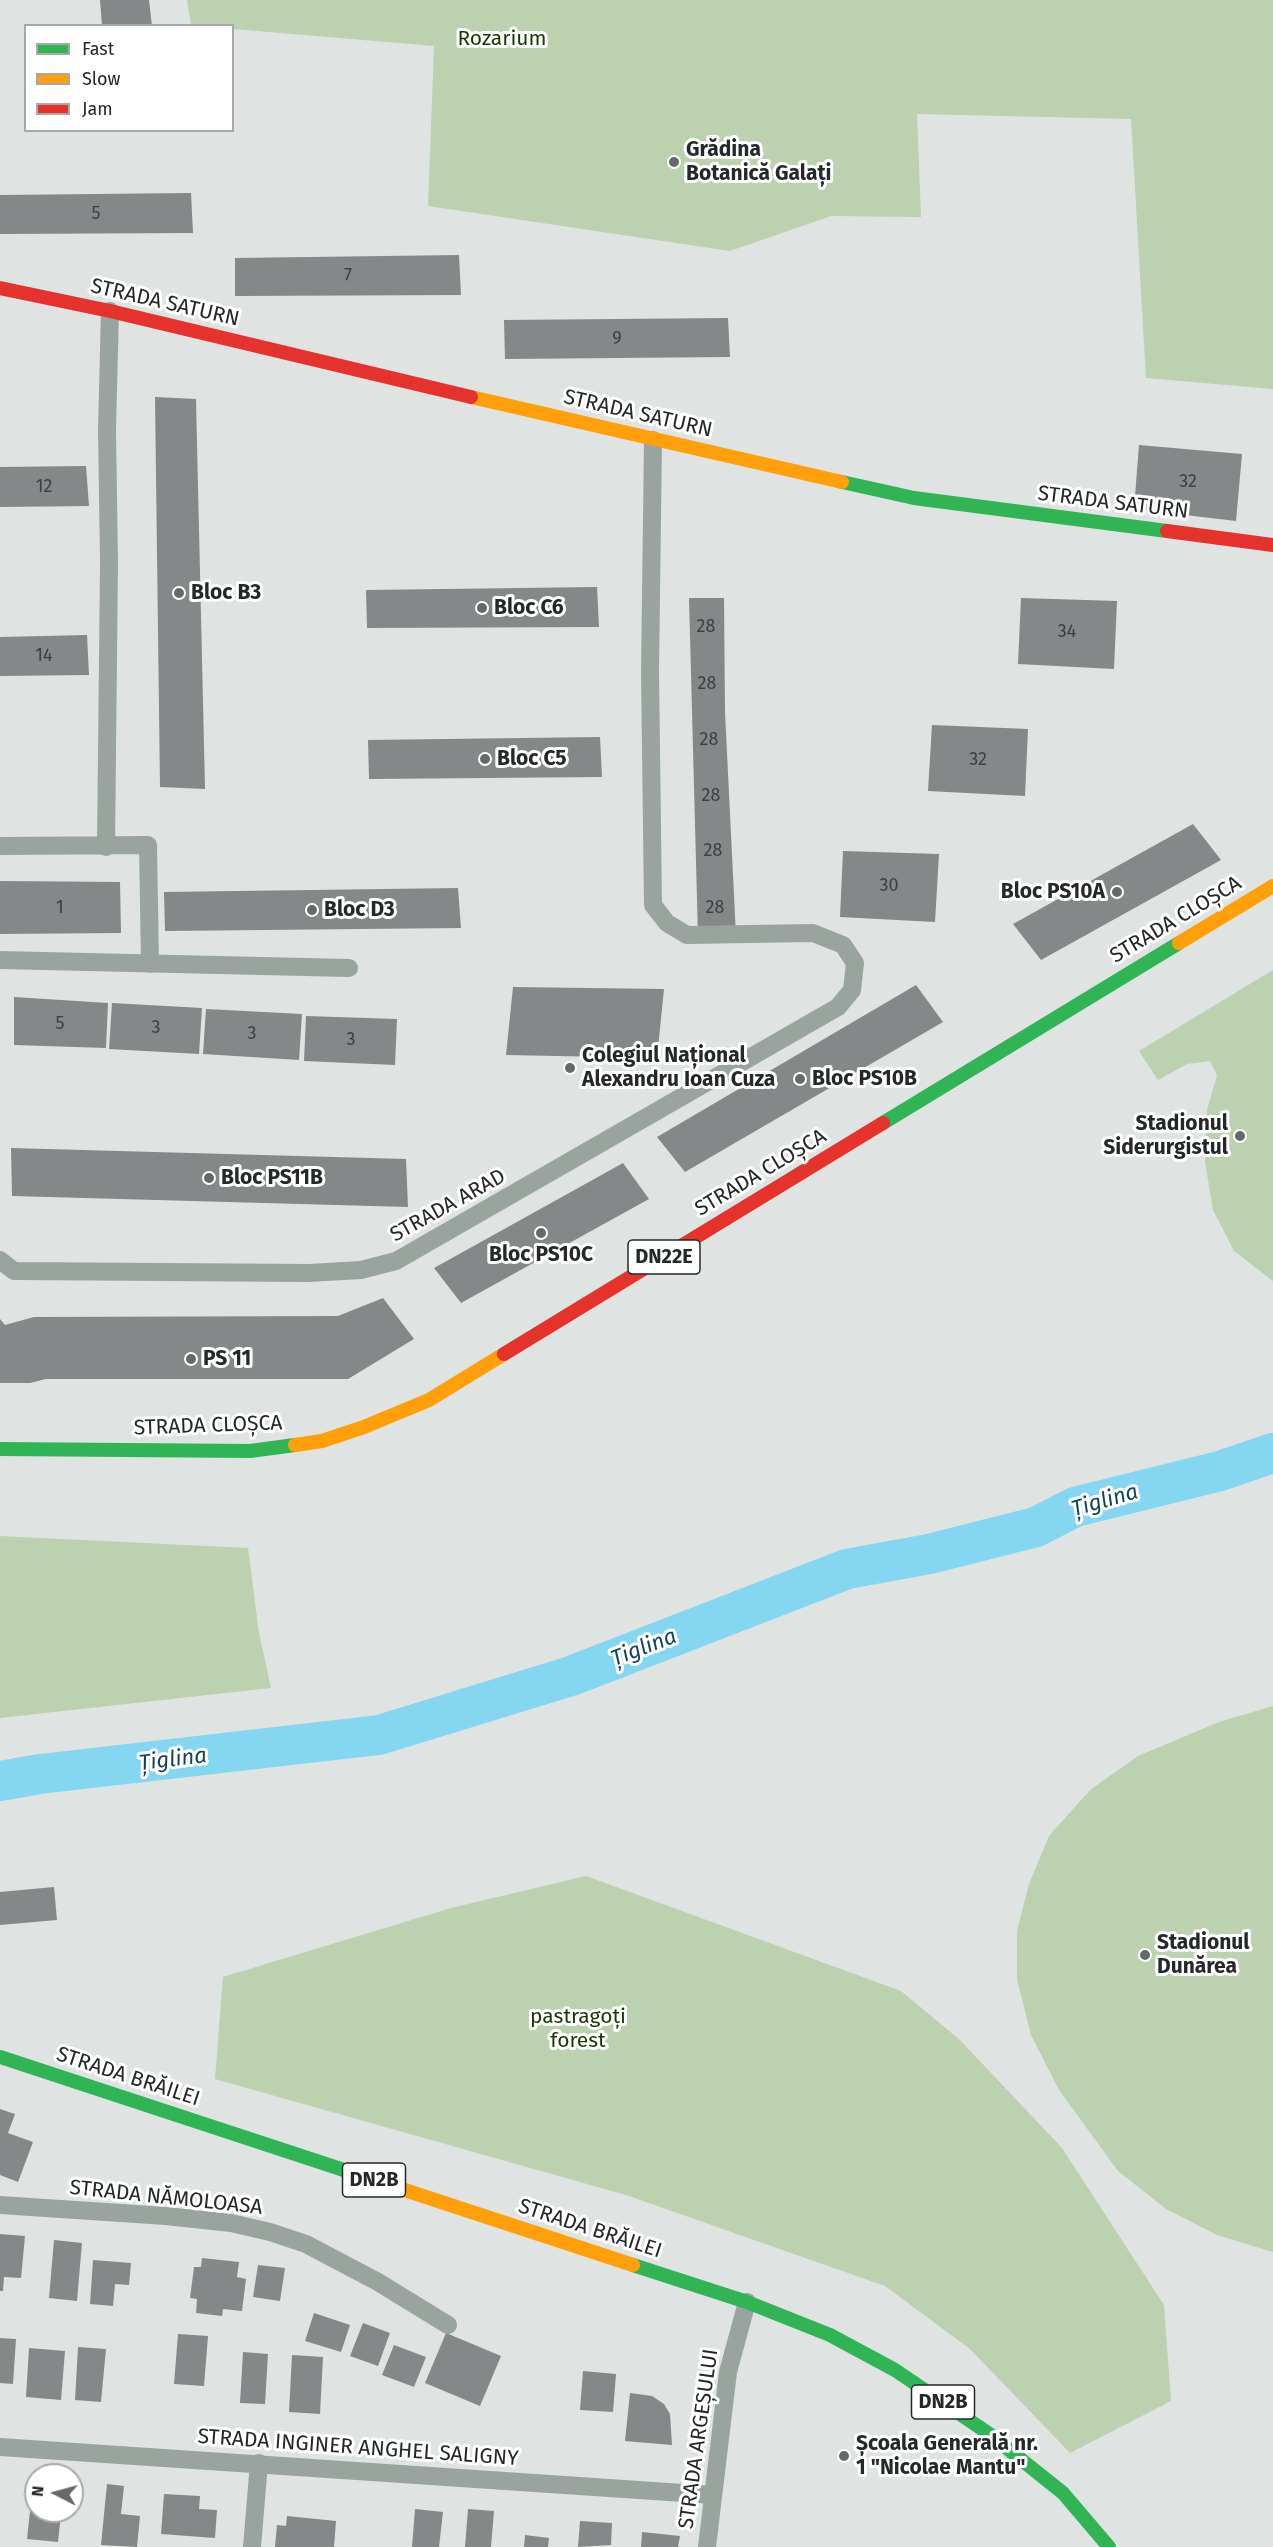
<!DOCTYPE html>
<html>
<head>
<meta charset="utf-8">
<style>
  body { margin:0 }
  #map { position:relative; width:1273px; height:2547px; overflow:hidden; background:#dfe3e2; font-family:"Fira Sans",sans-serif }
  canvas { display:block }
  .legend { position:absolute; left:24px; top:24px; width:210px; height:108px; box-sizing:border-box; background:#fff; border:2px solid #a8a9a9; margin:0; padding:8px 10px; list-style:none; font-size:18px; color:#252828 }
  .legend li { display:flex; align-items:center; gap:12px; height:30px }
  .legend b { width:30px; border:2px solid #a8a9a9 }
  .north { position:absolute; left:24px; top:2463px; width:60px; height:60px; box-sizing:border-box; background:#fff; border:2px solid #a8a9a9; border-radius:50%; rotate:276deg; font-size:16px; font-weight:700; line-height:24px; text-align:center; color:#252828 }
  .north::after { content:''; display:block; margin:auto; width:21px; height:27px; background:#666969; clip-path:polygon(50% 0,100% 100%,50% 72%,0 100%) }
</style>
</head>
<body>
<div id="map">
<canvas width="1273" height="2547"></canvas>
<ul class="legend">
<li><b style="height:8px;background:#30b455"></b>Fast</li>
<li><b style="height:8px;background:#ff9f0a"></b>Slow</li>
<li><b style="height:8px;background:#e5322d"></b>Jam</li>
</ul>
<div class="north">N</div>
</div>
<script>
const g = document.querySelector('canvas').getContext('2d');
g.lineJoin = 'round';
function fillPath(path, color) { g.fillStyle = color; g.fill(path, 'evenodd'); }
const shape = rows => new Path2D(rows.map(r => 'M' + r).join(''));
function stroke(path, color, width, dash) { g.strokeStyle = color; g.lineWidth = width; g.lineCap = dash ? 'butt' : 'round'; g.setLineDash(dash || []); g.stroke(path); }
function drawText(font, color, halo, rows, align = 'center') {
  g.font = font + ' "Fira Sans",sans-serif'; g.lineWidth = 6; g.setLineDash([]); g.textBaseline = 'middle'; g.strokeStyle = halo; g.fillStyle = color; for (const [text, x, y, turn = 0] of rows) {
    g.save(); g.translate(x, y); g.rotate((+turn || 0) * Math.PI / 180); g.textAlign = isNaN(turn) ? turn : align; if (halo) g.strokeText(text, 0, 0); g.fillText(text, 0, 0); g.restore();
  }
}
fillPath(shape([
  [187,0,1273,0,1273,389,1146,378,1131,119,917,114,921,217,831,216,730,251,428,206,434,46,233,29,232,26,191,25],
  [1273,970,1273,1281,1234,1251,1213,1210,1205,1162,1207,1110,1217,1075,1210,1061,1187,1064,1158,1080,1139,1051],
  [0,1536,248,1548,259,1633,271,1688,0,1718],
  [1273,1706,1273,2252,1217,2235,1166,2209,1118,2171,1059,2090,1031,2035,1017,1979,1017,1931,1029,1884,1049,1836,1090,1790,1138,1756,1219,1722],
  [586,1876,901,1991,960,2040,1062,2148,1164,2305,1171,2401,1070,2453,970,2349,885,2286,626,2195,215,2079,223,1977,451,1908]
]), '#bbd1b0');
stroke(shape([
  [0,1781,40,1774,379,1735,571,1676,847,1569,929,1554,1036,1527,1075,1507,1220,1471,1273,1453]
]), '#84d6f1', 40);
fillPath(shape([
  [100,0,149,0,152,26,102,26],
  [191,193,193,233,0,234,0,195],
  [459,255,461,295,235,296,235,258],
  [728,318,730,357,505,359,504,320],
  [155,397,196,399,205,789,160,787],
  [1139,445,1242,454,1236,521,1134,509],
  [86,466,89,506,0,507,0,467],
  [597,587,599,627,367,628,366,590],
  [689,598,724,598,725,712,736,936,698,937],
  [1021,598,1117,601,1114,669,1018,664],
  [87,635,89,675,0,676,0,637],
  [932,725,1028,729,1025,796,928,791],
  [600,737,602,777,369,779,368,740],
  [1193,824,1221,860,1041,960,1013,924],
  [843,851,939,854,935,922,840,917],
  [0,881,120,882,121,933,0,934],
  [458,888,461,928,165,931,164,892],
  [916,985,943,1022,685,1172,657,1137],
  [513,987,664,989,657,1058,506,1055],
  [14,997,108,1003,106,1048,14,1045],
  [112,1003,202,1008,199,1054,109,1049],
  [206,1009,302,1014,299,1060,203,1054],
  [306,1016,397,1019,395,1065,304,1061],
  [11,1148,406,1159,408,1207,12,1196],
  [623,1163,649,1199,461,1303,434,1268],
  [383,1298,414,1339,348,1379,46,1379,30,1383,0,1383,0,1319,5,1325,34,1317,338,1316],
  [54,1887,57,1920,0,1925,0,1892],
  [0,2109,15,2114,8,2133,33,2142,18,2182,0,2175],
  [0,2234,25,2236,21,2278,4,2277,3,2291,0,2291],
  [54,2240,82,2243,77,2301,49,2298],
  [202,2258,239,2262,237,2277,246,2279,242,2311,223,2309,222,2316,196,2313,197,2299,190,2298,194,2267,201,2267],
  [93,2260,131,2263,129,2285,115,2284,113,2306,90,2304],
  [258,2265,285,2268,280,2301,253,2297],
  [314,2313,350,2325,341,2352,305,2341],
  [363,2323,390,2333,378,2366,350,2356],
  [446,2333,501,2356,480,2406,425,2383],
  [178,2334,208,2336,204,2386,174,2384],
  [0,2338,16,2339,13,2384,0,2383],
  [394,2345,426,2357,414,2387,382,2375],
  [78,2347,106,2349,101,2402,75,2400],
  [29,2348,65,2351,61,2400,26,2397],
  [243,2352,268,2354,265,2404,240,2403],
  [292,2355,323,2357,320,2414,289,2412],
  [583,2371,616,2374,613,2412,580,2410],
  [630,2393,652,2396,664,2404,670,2414,672,2445,625,2441],
  [107,2484,124,2486,121,2514,140,2516,137,2547,101,2545],
  [164,2494,200,2496,199,2509,217,2510,215,2538,161,2534],
  [415,2509,443,2512,439,2547,412,2547],
  [468,2509,494,2511,491,2547,465,2547],
  [30,2511,61,2514,58,2542,27,2539],
  [287,2516,336,2521,334,2547,275,2547,277,2525,286,2526],
  [580,2521,612,2523,611,2545,578,2547],
  [642,2532,680,2536,678,2547,641,2547],
  [525,2535,549,2538,548,2547,524,2547]
]), '#858888');
stroke(shape([
  [0,846,148,845,150,964],
  [106,847,109,563,107,429,110,311],
  [0,960,349,968],
  [0,1260,14,1271,309,1273,361,1270,396,1261,838,1007,852,990,855,963,843,945,813,933,687,935,667,923,653,905,650,672,653,440],
  [0,2205,166,2216,231,2223,270,2232,306,2244,378,2282,448,2325],
  [0,2447,713,2495],
  [252,2547,259,2463],
  [707,2547,728,2372,747,2302]
]), '#9aa49e', 18);
stroke(shape([
  [842,482,914,498,1167,531],
  [883,1123,1179,943],
  [0,1449,250,1451,295,1445],
  [0,2057,356,2174],
  [633,2265,747,2302,830,2335,895,2370,988,2433,1063,2493,1109,2547]
]), '#30b455', 14);
stroke(shape([
  [471,397,842,482],
  [1179,943,1273,886],
  [295,1445,322,1441,364,1427,429,1400,504,1354],
  [356,2174,633,2265]
]), '#ff9f0a', 14);
stroke(shape([
  [0,288,110,311,471,397],
  [1167,531,1273,545],
  [504,1354,883,1123]
]), '#e5322d', 14);
for (const [x, y, r, color] of [
  [674,162,6,"#666969"],
  [179,593,6,"#666969"],
  [482,608,6,"#666969"],
  [485,759,6,"#666969"],
  [1117,892,6,"#666969"],
  [312,910,6,"#666969"],
  [570,1068,6,"#666969"],
  [800,1079,6,"#666969"],
  [1240,1136,6,"#666969"],
  [209,1178,6,"#666969"],
  [541,1233,6,"#666969"],
  [191,1359,6,"#666969"],
  [1145,1955,6,"#666969"],
  [844,2456,6,"#666969"]
]) { const dot = new Path2D(); dot.arc(x, y, r, 0, 2 * Math.PI); g.fillStyle = color; g.fill(dot); stroke(dot, '#fff', 2); }
drawText('18px', '#3d4040', null, [
  ["5",96,214],
  ["7",348,276],
  ["9",617,339],
  ["32",1188,482],
  ["12",44,487],
  ["28",706,627],
  ["34",1067,632],
  ["14",44,656],
  ["28",707,684],
  ["28",709,740],
  ["32",978,760],
  ["28",711,796],
  ["28",713,851],
  ["30",889,886],
  ["1",60,908],
  ["28",715,908],
  ["5",60,1024],
  ["3",156,1028],
  ["3",252,1034],
  ["3",351,1040]
]);
for (const [x, y, w] of [
  [664,1257,72],
  [374,2180,63],
  [943,2402,63]
]) { const box = new Path2D(); box.roundRect(x - w / 2, y - 17, w, 34, 4.5); g.fillStyle = '#fff'; g.fill(box); stroke(box, '#252828', 1.5); }
drawText('bold 20px', '#252828', null, [
  ["DN22E",664,1257],
  ["DN2B",374,2180],
  ["DN2B",943,2402]
]);
drawText('21px', '#193700', '#fff', [
  ["Rozarium",502,39],
  ["pastragoți",578,2017],
  ["forest",578,2041]
]);
drawText('bold 21px', '#252828', '#fff', [
  ["Grădina",686,150],
  ["Botanică Galați",686,174],
  ["Bloc B3",191,593],
  ["Bloc C6",494,608],
  ["Bloc C5",497,759],
  ["Bloc PS10A",1105,892,"right"],
  ["Bloc D3",324,910],
  ["Colegiul Național",582,1056],
  ["Alexandru Ioan Cuza",582,1080],
  ["Bloc PS10B",812,1079],
  ["Stadionul",1228,1124,"right"],
  ["Siderurgistul",1228,1148,"right"],
  ["Bloc PS11B",221,1178],
  ["Bloc PS10C",541,1255,"center"],
  ["PS 11",203,1359],
  ["Stadionul",1157,1943],
  ["Dunărea",1157,1967],
  ["Școala Generală nr.",856,2444],
  ["1 \"Nicolae Mantu\"",856,2468]
], 'left');
drawText('21px', '#252828', '#fff', [
  ["STRADA SATURN",165,303,13],
  ["STRADA SATURN",638,414,13],
  ["STRADA SATURN",1113,503,7],
  ["STRADA CLOȘCA",1176,920,-31],
  ["STRADA CLOȘCA",761,1173,-31],
  ["STRADA ARAD",448,1206,-29],
  ["STRADA CLOȘCA",208,1426,-2],
  ["STRADA BRĂILEI",128,2077,18],
  ["STRADA NĂMOLOASA",166,2198,6],
  ["STRADA BRĂILEI",590,2229,18],
  ["STRADA ARGEȘULUI",699,2439,-82],
  ["STRADA INGINER ANGHEL SALIGNY",358,2448,4]
]);
drawText('italic 22px', '#114554', '#fff', [
  ["Țiglina",1105,1501,-16],
  ["Țiglina",644,1648,-21],
  ["Țiglina",173,1760,-7]
]);
</script>
</body>
</html>
